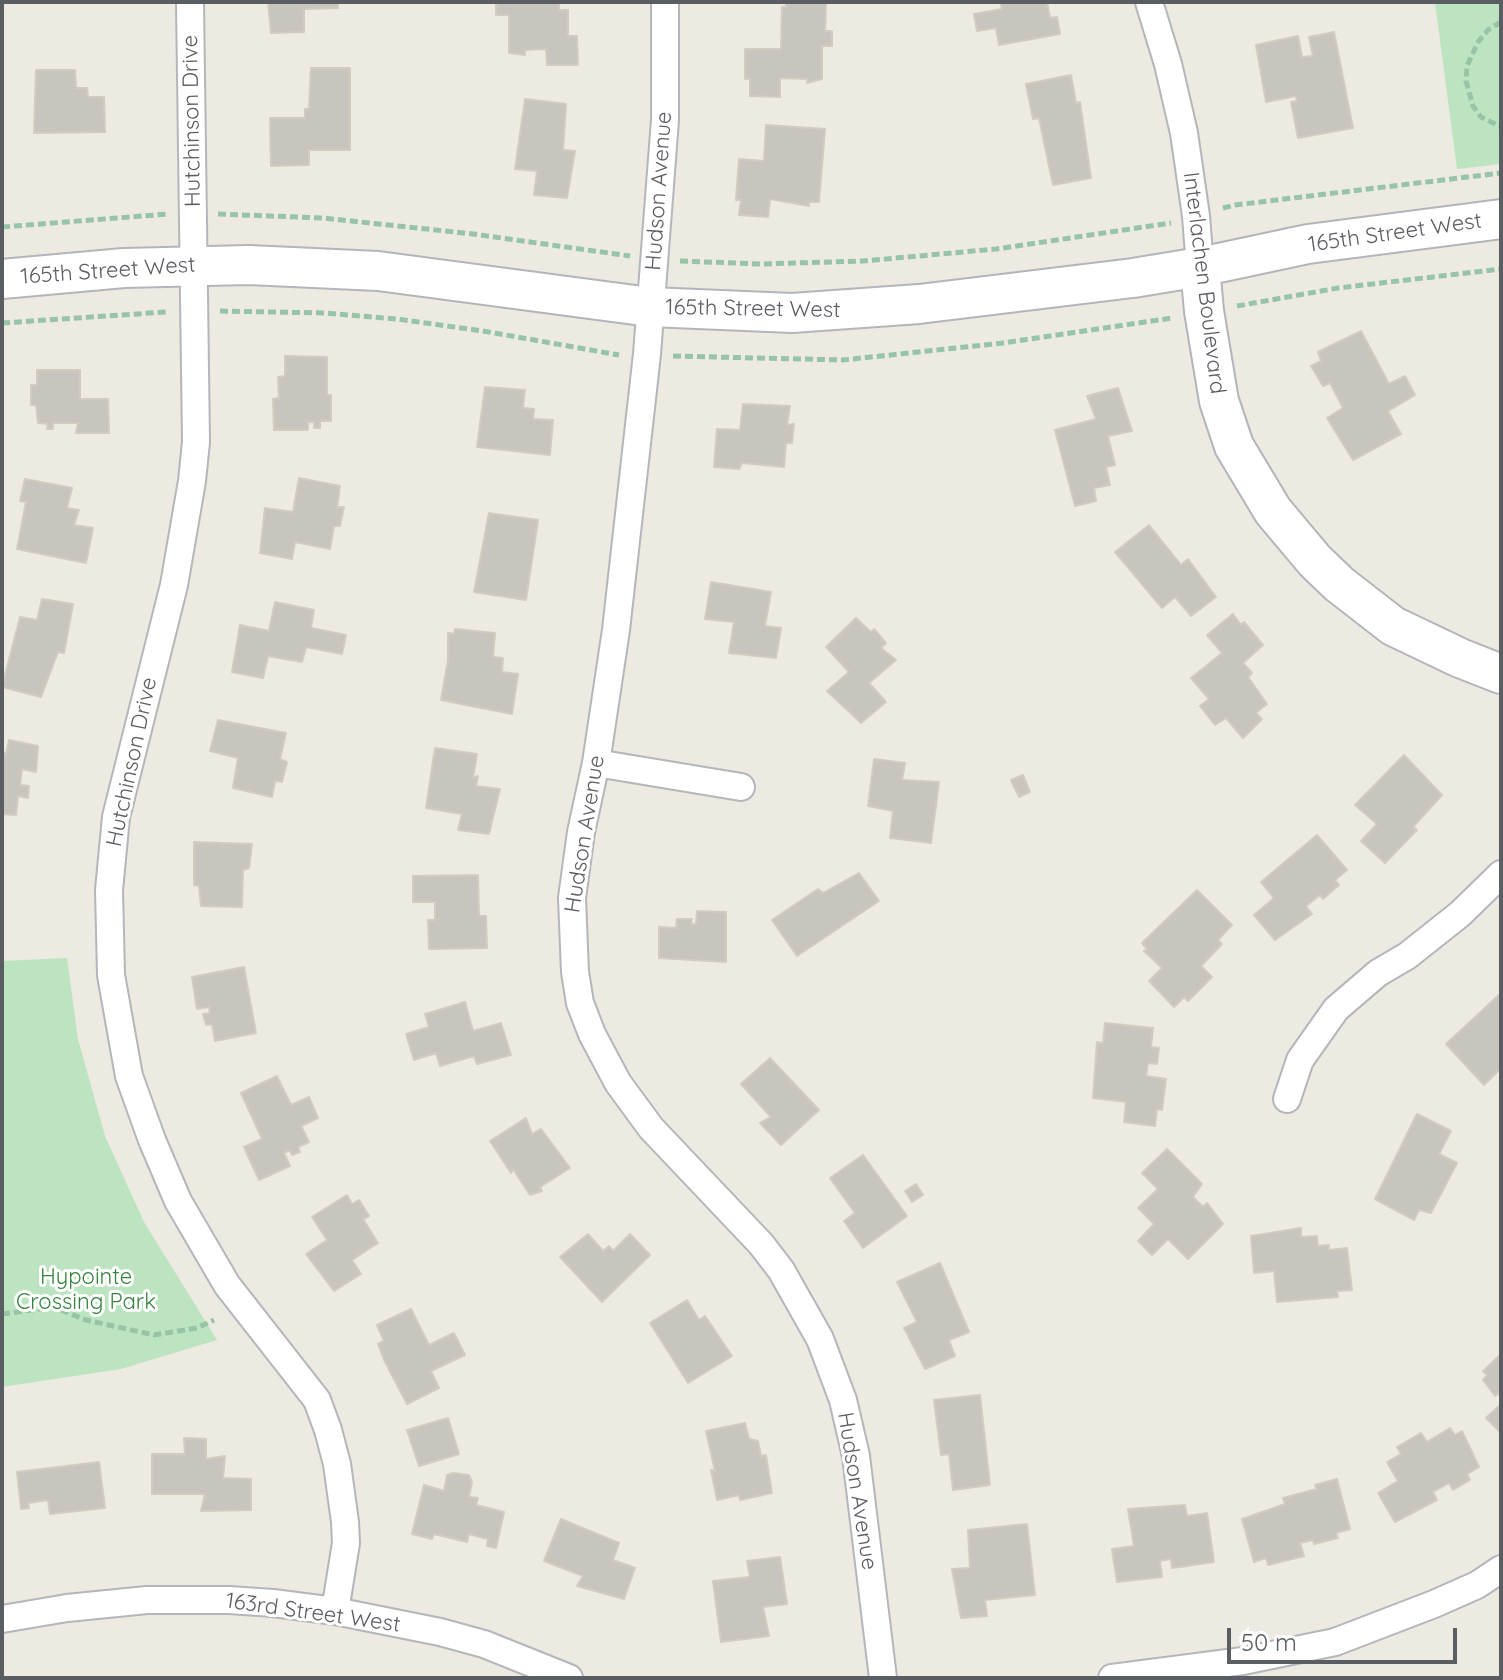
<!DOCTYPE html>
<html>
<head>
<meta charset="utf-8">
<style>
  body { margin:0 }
  #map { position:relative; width:1503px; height:1680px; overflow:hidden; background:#eceae1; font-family:Quicksand,sans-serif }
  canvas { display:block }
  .frame { position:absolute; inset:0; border:4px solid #5a5d62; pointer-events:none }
  .scale { position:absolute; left:1227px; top:1628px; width:230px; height:36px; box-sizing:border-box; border:4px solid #5a5d62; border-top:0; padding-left:10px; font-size:24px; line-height:28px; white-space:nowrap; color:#5a5d62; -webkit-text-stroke:6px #fff; paint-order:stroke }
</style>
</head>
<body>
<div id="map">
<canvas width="1503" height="1680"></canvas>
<div class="frame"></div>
<div class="scale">50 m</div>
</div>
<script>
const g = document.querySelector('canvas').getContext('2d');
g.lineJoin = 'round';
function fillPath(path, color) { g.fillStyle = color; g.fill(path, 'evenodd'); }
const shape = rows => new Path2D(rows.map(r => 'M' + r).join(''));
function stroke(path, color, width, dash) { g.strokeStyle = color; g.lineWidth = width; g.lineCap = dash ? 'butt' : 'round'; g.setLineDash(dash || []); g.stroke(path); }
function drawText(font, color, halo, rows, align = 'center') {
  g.font = font + ' Quicksand,sans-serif'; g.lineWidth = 6; g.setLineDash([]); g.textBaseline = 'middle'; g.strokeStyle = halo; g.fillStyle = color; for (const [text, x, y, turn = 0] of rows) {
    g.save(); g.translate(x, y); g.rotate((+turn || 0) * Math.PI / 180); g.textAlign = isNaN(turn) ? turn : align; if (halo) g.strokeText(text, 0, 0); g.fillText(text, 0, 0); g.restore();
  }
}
fillPath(shape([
  [1435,2,1501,2,1501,164,1457,169],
  [67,958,78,1039,105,1136,144,1222,217,1340,121,1369,2,1387,2,961]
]), '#bde4c0');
const building = shape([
  [268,2,338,2,338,8,304,9,304,32,271,33,268,2],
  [496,2,559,2,559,10,568,10,568,36,577,36,578,65,547,65,546,49,525,50,525,55,509,53,509,15,496,15,496,2],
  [786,2,826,2,825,31,832,31,832,46,822,46,822,79,807,83,808,79,780,78,780,97,750,96,750,79,745,79,745,49,781,49,782,7,786,7,786,2],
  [1000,2,1047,2,1050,18,1057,17,1060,34,999,45,996,28,977,31,974,14,1002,9,1000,2],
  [1334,32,1353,128,1298,138,1291,102,1297,101,1296,96,1266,102,1256,45,1298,36,1302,57,1313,56,1309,37,1334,32],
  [311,68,350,68,350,150,309,150,309,165,271,166,270,118,305,118,305,109,309,109,311,68],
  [36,70,75,70,76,88,87,88,88,97,104,97,105,132,34,133,36,70],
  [1071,75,1076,103,1080,102,1091,178,1053,185,1039,118,1033,119,1026,84,1071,75],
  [525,99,566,104,563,150,575,151,567,198,534,195,537,171,515,169,525,99],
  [766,125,825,129,819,202,809,202,809,206,770,199,768,217,739,215,741,200,736,200,739,159,764,161,766,125],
  [1361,331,1389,384,1405,376,1415,395,1388,411,1401,434,1353,460,1327,418,1343,408,1330,383,1323,386,1311,366,1321,361,1318,352,1361,331],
  [285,356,327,357,327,395,331,395,331,421,320,421,320,428,314,428,314,422,308,422,308,430,274,430,273,399,279,398,278,377,285,376,285,356],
  [37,370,80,370,80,399,108,399,109,433,76,433,78,423,53,423,53,429,47,429,48,424,38,423,36,405,31,405,31,385,37,385,37,370],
  [485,387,525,390,523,408,534,409,533,419,553,420,550,455,477,447,485,387],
  [1118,388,1132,431,1108,436,1115,465,1106,467,1110,485,1094,488,1096,501,1075,506,1055,430,1096,419,1087,396,1118,388],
  [743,404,790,406,787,425,794,424,792,443,786,443,784,467,742,463,739,469,714,467,717,429,740,430,743,404],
  [299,478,340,486,337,507,344,507,340,526,334,526,330,549,295,542,292,559,260,553,265,508,293,512,299,478],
  [25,479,72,488,67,508,79,510,74,525,93,528,86,563,17,549,26,502,20,501,25,479],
  [489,513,538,520,526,600,474,592,489,513],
  [1149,525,1181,565,1188,559,1216,597,1191,616,1175,597,1162,608,1115,552,1149,525],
  [711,582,771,592,765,626,781,628,776,658,729,653,734,622,705,619,711,582],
  [42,599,73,604,64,653,58,652,41,697,2,687,20,617,37,620,42,599],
  [275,602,314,610,311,628,346,635,342,654,306,647,302,662,268,656,263,678,232,672,240,625,269,631,275,602],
  [1233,614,1241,625,1244,622,1263,645,1243,663,1252,673,1248,677,1267,704,1256,713,1262,719,1243,738,1226,718,1215,725,1200,706,1209,699,1191,678,1222,653,1207,635,1233,614],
  [856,618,871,632,874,629,886,643,881,648,896,660,869,683,886,702,861,723,827,691,849,672,826,647,856,618],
  [455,629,495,633,493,657,503,658,502,672,518,674,512,714,441,700,448,660,448,633,454,634,455,629],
  [218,720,286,733,280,759,287,762,282,782,275,781,272,797,233,788,238,758,210,751,218,720],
  [9,740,38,746,36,772,22,769,20,785,29,786,28,798,18,796,16,815,2,814,2,750,6,755,9,740],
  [435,748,477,754,473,778,478,776,476,786,500,789,489,834,458,830,462,814,426,808,435,748],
  [1404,755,1442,795,1413,827,1417,830,1385,863,1361,841,1377,824,1355,805,1404,755],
  [874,759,905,763,902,780,939,782,931,843,890,838,893,811,868,806,874,759],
  [1023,775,1030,792,1019,797,1011,780,1023,775],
  [1317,835,1347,870,1335,880,1339,885,1323,899,1320,895,1306,906,1312,914,1275,940,1254,915,1274,898,1261,882,1317,835],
  [194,842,252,844,249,868,243,870,242,907,201,906,199,886,194,885,194,842],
  [859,873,879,901,797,956,772,920,818,889,823,893,859,873],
  [478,875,479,916,486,916,487,948,429,949,428,920,435,920,435,902,413,902,413,876,478,875],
  [1197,890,1232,925,1218,940,1222,944,1201,966,1212,977,1188,1001,1184,997,1174,1007,1149,981,1162,968,1144,951,1147,949,1142,943,1197,890],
  [697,911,726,912,726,962,659,958,659,927,676,928,677,919,692,919,691,924,696,924,697,911],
  [244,967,256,1033,215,1041,212,1024,206,1025,203,1014,210,1013,209,1007,197,1009,192,977,244,967],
  [1501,993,1501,1068,1484,1085,1446,1044,1501,993],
  [465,1002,473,1031,501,1023,511,1055,477,1064,474,1056,440,1066,436,1053,414,1060,406,1034,429,1027,425,1014,465,1002],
  [1105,1023,1153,1028,1151,1047,1159,1048,1157,1064,1148,1063,1146,1076,1166,1079,1162,1110,1157,1109,1155,1126,1124,1122,1126,1102,1093,1098,1097,1042,1103,1043,1105,1023],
  [770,1058,819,1110,781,1145,760,1123,771,1117,741,1084,770,1058],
  [277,1076,291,1105,309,1097,318,1118,301,1126,309,1142,298,1147,300,1152,292,1155,290,1150,284,1153,290,1166,259,1180,244,1147,262,1139,241,1093,277,1076],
  [1417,1114,1451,1131,1439,1154,1457,1163,1431,1213,1419,1210,1414,1220,1375,1199,1417,1114],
  [526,1118,532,1134,541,1129,570,1168,540,1187,542,1191,530,1195,513,1169,511,1173,490,1141,526,1118],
  [1167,1149,1202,1184,1193,1197,1203,1207,1207,1203,1223,1224,1188,1259,1168,1239,1152,1255,1138,1241,1154,1224,1138,1208,1158,1189,1142,1173,1167,1149],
  [863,1155,907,1216,863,1248,844,1221,855,1213,830,1178,863,1155],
  [916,1184,923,1195,912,1202,905,1191,916,1184],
  [347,1195,352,1204,359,1200,369,1216,363,1219,378,1243,352,1260,361,1274,334,1291,306,1254,327,1240,312,1217,347,1195],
  [1301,1228,1301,1237,1317,1236,1318,1246,1329,1245,1329,1250,1347,1248,1352,1290,1337,1291,1338,1297,1277,1302,1274,1271,1254,1273,1251,1236,1301,1228],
  [588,1234,603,1251,609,1246,613,1251,630,1234,650,1255,602,1302,560,1257,588,1234],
  [940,1263,969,1332,949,1340,955,1356,925,1369,904,1328,917,1322,897,1282,940,1263],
  [687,1300,699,1320,705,1316,732,1356,688,1383,650,1323,687,1300],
  [411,1309,429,1345,454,1333,465,1355,431,1371,439,1388,407,1404,385,1362,378,1344,384,1341,377,1325,411,1309],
  [1501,1354,1501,1396,1498,1393,1495,1396,1483,1380,1487,1375,1483,1371,1501,1354],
  [980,1395,990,1485,953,1490,949,1454,941,1455,934,1400,980,1395],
  [1501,1404,1501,1433,1486,1418,1501,1404],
  [448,1418,459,1454,419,1466,407,1430,448,1418],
  [745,1423,749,1439,758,1441,761,1456,766,1455,772,1493,740,1500,739,1495,717,1500,711,1470,715,1471,706,1431,745,1423],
  [1450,1428,1455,1435,1462,1431,1479,1467,1467,1474,1470,1480,1453,1490,1449,1483,1433,1492,1437,1500,1395,1522,1378,1493,1398,1481,1387,1462,1401,1454,1397,1447,1421,1433,1427,1442,1450,1428],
  [184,1438,206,1439,206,1459,225,1456,223,1478,251,1479,251,1510,201,1511,205,1494,152,1494,152,1454,185,1454,184,1438],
  [99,1462,105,1508,50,1514,48,1500,28,1503,29,1508,21,1509,17,1472,99,1462],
  [453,1473,469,1475,472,1482,469,1497,478,1498,476,1505,504,1512,496,1548,487,1546,488,1539,469,1534,467,1542,434,1534,432,1539,412,1534,424,1485,444,1491,447,1475,453,1473],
  [1337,1479,1350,1529,1336,1533,1338,1538,1314,1544,1313,1540,1300,1543,1304,1556,1268,1565,1266,1558,1254,1562,1242,1519,1285,1504,1283,1498,1317,1489,1315,1485,1337,1479],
  [1185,1505,1187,1516,1207,1513,1214,1562,1172,1568,1171,1559,1160,1561,1162,1577,1117,1582,1112,1549,1134,1546,1128,1509,1185,1505],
  [561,1519,619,1543,613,1560,635,1568,624,1599,577,1586,583,1576,544,1561,561,1519],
  [1027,1524,1035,1595,985,1600,987,1616,961,1618,952,1569,970,1568,968,1530,1027,1524],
  [780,1557,787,1604,763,1607,769,1636,721,1642,713,1581,750,1577,747,1561,780,1557]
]);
fillPath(building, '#c8c4be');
stroke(building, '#d1ccc0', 2);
const street = shape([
  [190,2,196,442,192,481,174,585,116,817,109,890,111,975,129,1076,152,1140,178,1201,227,1285,317,1400,328,1430,337,1464,345,1522,346,1543,335,1611],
  [665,2,665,120,647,354,616,630,596,763,581,832,572,898,575,972,580,1003,592,1034,618,1083,651,1128,761,1244,781,1270,820,1339,843,1400,856,1456,883,1678],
  [1149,2,1168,64,1184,133,1196,216,1200,267],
  [596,763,741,787],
  [1287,1099,1300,1060,1336,1009,1378,973,1407,956,1460,914,1501,874],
  [2,1619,67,1608,147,1600,229,1600,273,1603,335,1611,440,1632,484,1644,569,1678],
  [1112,1678,1243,1661,1335,1642,1434,1604,1477,1585,1501,1569]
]);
const secondary = shape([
  [1200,267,1204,311,1219,401,1234,446,1273,511,1315,561,1339,584,1393,626,1460,658,1501,674],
  [2,279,124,268,249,265,378,271,650,307,792,313,919,304,1133,278,1200,267,1308,244,1501,219]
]);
stroke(street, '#b4b6bb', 30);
stroke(secondary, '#b3b5bb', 42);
stroke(shape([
  [1501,22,1488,30,1478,42,1467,66,1466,81,1473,106,1481,117,1501,127],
  [1223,208,1235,205,1501,173],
  [218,214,323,218,473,234,630,256],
  [2,227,168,214],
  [680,261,762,264,863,261,996,249,1171,223],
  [1237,306,1338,288,1501,269],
  [220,311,324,313,397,319,483,331,619,355],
  [2,323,166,312],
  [673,356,843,360,1003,343,1172,318],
  [2,1314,54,1307,86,1320,154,1335,197,1328,214,1320]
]), '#97c4a7', 5, [8, 4]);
stroke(street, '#fff', 26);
stroke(secondary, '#fff', 38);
drawText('22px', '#5a5d62', '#fff', [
  ["Hutchinson Drive",192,121,-91],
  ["Hudson Avenue",659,191,-86],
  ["165th Street West",1395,233,-8],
  ["165th Street West",108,271,-4],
  ["Interlachen Boulevard",1204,283,83],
  ["165th Street West",753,309,1],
  ["Hutchinson Drive",132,762,-78],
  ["Hudson Avenue",585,834,-81],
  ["Hudson Avenue",857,1491,81],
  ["163rd Street West",313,1613,8]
]);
drawText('22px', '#37843f', '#fff', [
  ["Hypointe",86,1277],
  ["Crossing Park",86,1302]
]);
</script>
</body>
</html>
